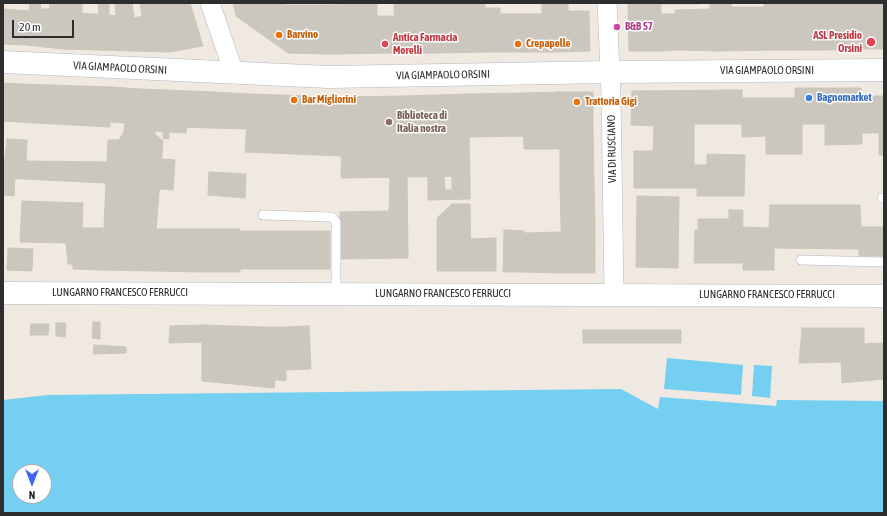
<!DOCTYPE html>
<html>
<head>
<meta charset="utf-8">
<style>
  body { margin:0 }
  #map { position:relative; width:887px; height:516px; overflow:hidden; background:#efe9e1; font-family:"Asap Condensed",sans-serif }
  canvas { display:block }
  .frame { position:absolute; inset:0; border:4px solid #2e2e2e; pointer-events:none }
  .north { position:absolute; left:12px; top:464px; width:40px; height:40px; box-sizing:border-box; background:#fff; border:1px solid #ababab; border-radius:50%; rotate:180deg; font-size:11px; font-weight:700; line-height:16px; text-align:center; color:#2e2e2e }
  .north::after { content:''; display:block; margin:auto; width:14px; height:18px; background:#4264fb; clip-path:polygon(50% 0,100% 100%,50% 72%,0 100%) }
  .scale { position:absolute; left:12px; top:20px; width:62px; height:18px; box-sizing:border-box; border:2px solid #2e2e2e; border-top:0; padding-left:5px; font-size:12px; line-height:14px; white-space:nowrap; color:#2e2e2e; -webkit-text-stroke:3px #fff; paint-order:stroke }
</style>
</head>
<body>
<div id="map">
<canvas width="887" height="516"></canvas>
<div class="frame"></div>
<div class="north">N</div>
<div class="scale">20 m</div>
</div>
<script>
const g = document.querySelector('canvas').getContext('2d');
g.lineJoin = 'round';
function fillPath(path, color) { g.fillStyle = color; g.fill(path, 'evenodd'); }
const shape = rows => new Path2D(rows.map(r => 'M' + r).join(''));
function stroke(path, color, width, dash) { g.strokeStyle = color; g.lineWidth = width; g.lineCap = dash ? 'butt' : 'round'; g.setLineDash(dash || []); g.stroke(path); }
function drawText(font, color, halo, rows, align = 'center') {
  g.font = font + ' "Asap Condensed",sans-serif'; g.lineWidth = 3; g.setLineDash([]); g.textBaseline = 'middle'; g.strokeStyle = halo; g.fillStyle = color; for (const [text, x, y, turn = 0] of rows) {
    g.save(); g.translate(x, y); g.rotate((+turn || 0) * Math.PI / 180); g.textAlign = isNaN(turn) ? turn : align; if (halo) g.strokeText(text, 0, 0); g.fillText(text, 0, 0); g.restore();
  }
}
fillPath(shape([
  [667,358,743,365,741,395,664,389],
  [754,365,772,366,770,398,752,396],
  [621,389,658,409,660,397,776,406,777,400,884,401,884,513,3,513,3,400,48,395],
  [20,472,44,472,44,496,20,496]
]), '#75cff0');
const building = shape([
  [30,3,40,3,41,9,50,9,49,3,66,3,63,49,26,45,30,3],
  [66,3,82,3,82,14,65,13,66,3],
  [98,3,109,3,109,15,116,16,115,3,132,3,134,18,132,51,97,50,99,14,98,3],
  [140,3,190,3,203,46,170,52,132,51,134,18,142,16,140,3],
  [233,3,254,3,236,16,233,3],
  [254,3,285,3,288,53,236,16,254,3],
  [394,3,442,3,442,53,395,53,394,3],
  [442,3,485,3,485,52,442,53,442,3],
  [542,3,555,3,556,52,526,52,525,14,542,14,542,3],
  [555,3,568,3,568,11,589,11,590,51,556,52,555,3],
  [628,3,661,3,661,4,628,4,628,3],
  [661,3,699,3,699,4,661,4,661,3],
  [710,3,716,3,717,9,710,10,710,3],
  [716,3,732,3,731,7,764,7,764,3,775,3,778,50,718,51,716,3],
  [775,3,825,3,826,50,778,50,775,3],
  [825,3,861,3,862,49,826,50,825,3],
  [861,3,884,3,884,49,862,49,861,3],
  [377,4,377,16,394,16,395,53,329,54,326,5,377,4],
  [628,4,661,4,660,51,629,51,628,4],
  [285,5,326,5,329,54,288,53,285,5],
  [485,8,500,8,500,14,525,14,526,52,485,52,485,8],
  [3,9,29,11,26,45,3,44,3,9],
  [717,9,718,51,679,50,675,10,717,9],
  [65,13,99,14,97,50,63,49,65,13],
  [661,14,676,14,679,50,660,51,661,14],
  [3,83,20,84,18,122,3,121,3,83],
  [20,84,112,87,110,127,18,122,20,84],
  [112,87,140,89,138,132,124,132,125,123,111,122,112,87],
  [795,88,861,88,861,96,884,96,884,155,879,155,879,133,862,133,862,144,825,145,825,124,802,124,802,154,766,154,766,136,742,137,742,98,795,98,795,88],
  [140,89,166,90,164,132,155,131,155,134,138,132,140,89],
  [166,90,188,91,186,133,169,132,169,139,163,138,166,90],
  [742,90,742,124,694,124,694,165,707,165,707,154,745,155,744,196,697,196,697,188,634,188,634,151,653,151,654,126,631,125,632,91,742,90],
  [188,91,213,92,211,128,186,127,188,91],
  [213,92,249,94,247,129,211,128,213,92],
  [559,92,560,149,524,149,523,93,559,92],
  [559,92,593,92,593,129,560,129,559,92],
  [523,93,524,136,469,137,468,94,523,93],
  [249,94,342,97,342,156,245,152,249,94],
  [468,94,470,176,403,177,403,96,468,94],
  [403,96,403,177,341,178,342,97,403,96],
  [560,129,593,129,594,184,560,185,560,129],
  [124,132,155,134,163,141,153,271,102,270,108,140,119,140,124,132],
  [7,139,27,140,26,161,107,162,106,183,3,178,7,139],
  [162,159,175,160,173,190,160,189,162,159],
  [209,172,246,174,245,198,208,195,209,172],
  [452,176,470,176,470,199,428,200,428,177,444,177,445,190,452,190,452,176],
  [390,177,407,177,408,258,339,259,340,212,389,211,390,177],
  [3,178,15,178,14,196,3,195,3,178],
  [594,184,595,222,561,223,560,185,594,184],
  [637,196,679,197,678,268,636,267,637,196],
  [22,201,83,203,82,228,103,228,102,270,73,269,73,264,68,264,66,243,20,242,22,201],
  [452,204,470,204,471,271,437,271,437,218,452,204],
  [770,205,860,205,861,227,884,227,884,256,859,256,859,249,774,248,774,270,743,270,743,227,769,228,770,205],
  [729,210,743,210,742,263,694,263,695,230,698,230,698,219,729,219,729,210],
  [595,222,595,255,561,255,561,223,595,222],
  [157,229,203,229,203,272,153,271,157,229],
  [203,229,240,229,240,272,203,272,203,229],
  [504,230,524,231,524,272,503,272,504,230],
  [240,231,330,231,330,269,240,269,240,231],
  [561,232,561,273,524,272,524,233,561,232],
  [496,238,496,271,471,271,471,239,496,238],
  [8,248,33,249,32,271,7,270,8,248],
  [561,255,595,255,595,273,561,273,561,255],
  [93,322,100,322,100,339,92,338,93,322],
  [56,323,66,323,65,337,56,336,56,323],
  [31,324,49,324,48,335,30,335,31,324],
  [202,325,202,342,169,343,170,326,202,325],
  [202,325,263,327,261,378,275,380,274,388,202,381,202,325],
  [309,326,311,369,287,370,285,327,309,326],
  [263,327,285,327,286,381,261,378,263,327],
  [802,328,864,328,864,344,884,343,884,379,842,383,841,362,799,363,802,328],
  [583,330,681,330,681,343,583,343,583,330],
  [94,345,126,347,126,353,93,354,94,345]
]);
fillPath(building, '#cbc7bf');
stroke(building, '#cbc5ba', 1);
const service = shape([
  [882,198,884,198],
  [263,215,332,217,336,222,336,294],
  [801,260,884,262]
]);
const minor = shape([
  [210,3,234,73],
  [607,3,611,94,614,295]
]);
const tertiary = shape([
  [3,62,329,77,610,72,884,70],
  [3,293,884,296]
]);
stroke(service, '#b4b7c1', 10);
stroke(minor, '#b4b7c1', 20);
stroke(tertiary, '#b4b7c1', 23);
stroke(service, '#fff', 9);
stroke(minor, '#fff', 19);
stroke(tertiary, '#fff', 22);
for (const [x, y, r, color] of [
  [617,27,4,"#d1479c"],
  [279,35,4,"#e8710a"],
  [871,42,5,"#e0444e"],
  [385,44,4,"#e0444e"],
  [518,44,4,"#e8710a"],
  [809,98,4,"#3f7fe0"],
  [294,100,4,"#e8710a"],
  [577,102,4,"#e8710a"],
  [389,122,4,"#8d6e63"]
]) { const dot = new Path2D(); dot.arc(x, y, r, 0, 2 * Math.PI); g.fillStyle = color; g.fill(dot); stroke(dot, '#fff', 1.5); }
drawText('bold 11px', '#b23c85', '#fff', [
  ["B&B 57",625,27]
], 'left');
drawText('bold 11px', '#c56008', '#fff', [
  ["Barvino",287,35],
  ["Crepapelle",526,44],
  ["Bar Migliorini",302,100],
  ["Trattoria Gigi",585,102]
], 'left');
drawText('bold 11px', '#be3a42', '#fff', [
  ["ASL Presidio",862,36],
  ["Orsini",862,49],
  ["Antica Farmacia",393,38,"left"],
  ["Morelli",393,51,"left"]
], 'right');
drawText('11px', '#2e2e2e', '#fff', [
  ["VIA GIAMPAOLO ORSINI",120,68,3],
  ["VIA GIAMPAOLO ORSINI",767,71],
  ["VIA GIAMPAOLO ORSINI",443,75,-1],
  ["VIA DI RUSCIANO",612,149,-91],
  ["LUNGARNO FRANCESCO FERRUCCI",120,293],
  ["LUNGARNO FRANCESCO FERRUCCI",443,294],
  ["LUNGARNO FRANCESCO FERRUCCI",767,295]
]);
drawText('bold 11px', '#366cbe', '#fff', [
  ["Bagnomarket",817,98]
], 'left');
drawText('bold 11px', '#785e54', '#fff', [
  ["Biblioteca di",397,116],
  ["Italia nostra",397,129]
], 'left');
</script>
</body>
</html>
